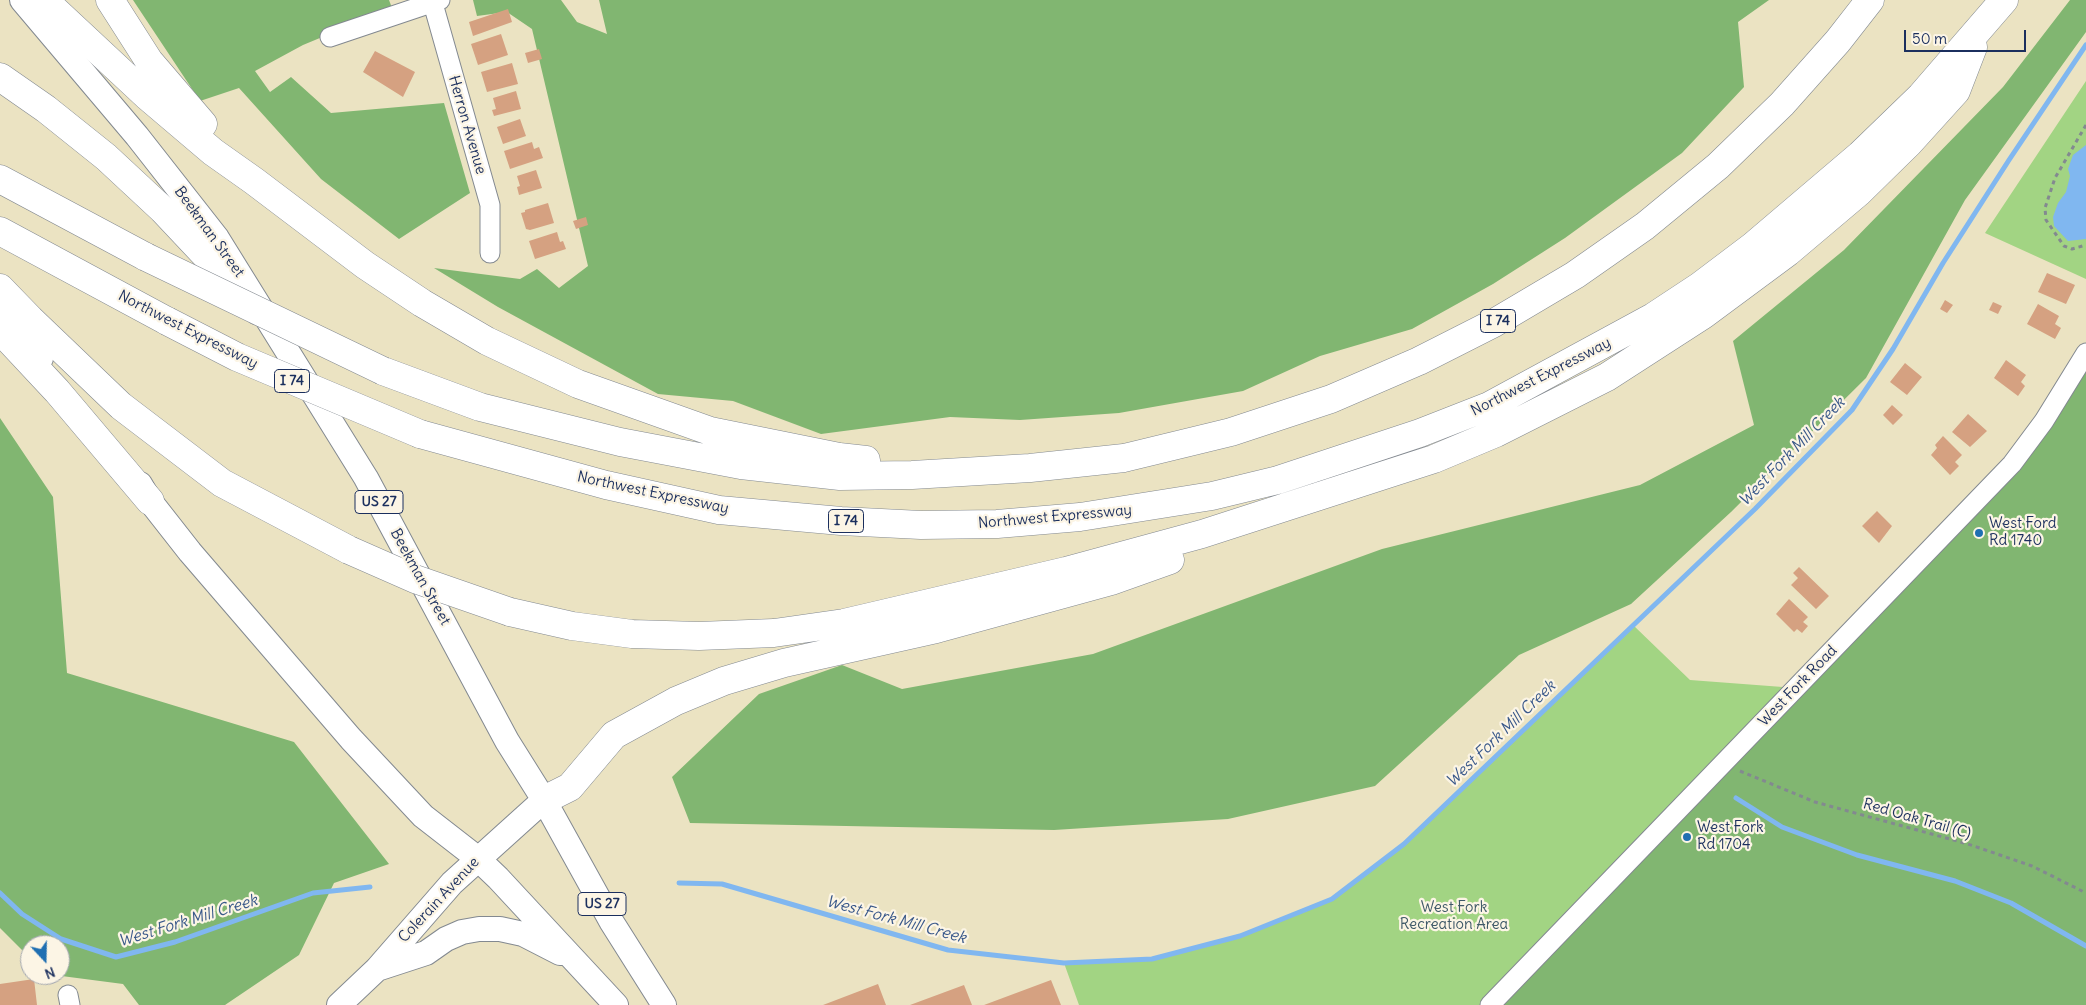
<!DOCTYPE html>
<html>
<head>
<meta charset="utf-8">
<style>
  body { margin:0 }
  #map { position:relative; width:2086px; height:1005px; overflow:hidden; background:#ebe3c2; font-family:Delius,sans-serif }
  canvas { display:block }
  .north { position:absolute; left:20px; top:935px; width:50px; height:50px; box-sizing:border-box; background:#fcf5e5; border:1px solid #a2a6af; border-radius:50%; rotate:159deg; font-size:14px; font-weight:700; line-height:20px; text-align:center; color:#1b2f5e }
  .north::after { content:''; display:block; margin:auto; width:18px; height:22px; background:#1f6fb2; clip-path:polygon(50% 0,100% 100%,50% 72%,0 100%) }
  .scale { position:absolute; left:1904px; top:30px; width:122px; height:22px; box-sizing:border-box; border:2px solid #1b2f5e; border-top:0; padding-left:6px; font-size:15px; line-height:18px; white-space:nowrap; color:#1b2f5e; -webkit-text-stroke:4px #fcf5e5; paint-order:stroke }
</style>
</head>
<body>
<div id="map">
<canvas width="2086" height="1005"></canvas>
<div class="north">N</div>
<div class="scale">50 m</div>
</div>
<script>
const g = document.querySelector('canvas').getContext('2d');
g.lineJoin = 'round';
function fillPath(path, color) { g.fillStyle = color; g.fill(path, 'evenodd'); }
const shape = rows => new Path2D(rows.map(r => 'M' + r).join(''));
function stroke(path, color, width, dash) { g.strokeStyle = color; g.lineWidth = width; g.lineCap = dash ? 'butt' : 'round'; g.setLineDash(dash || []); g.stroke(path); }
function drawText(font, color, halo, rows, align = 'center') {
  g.font = font + ' Delius,sans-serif'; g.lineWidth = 4.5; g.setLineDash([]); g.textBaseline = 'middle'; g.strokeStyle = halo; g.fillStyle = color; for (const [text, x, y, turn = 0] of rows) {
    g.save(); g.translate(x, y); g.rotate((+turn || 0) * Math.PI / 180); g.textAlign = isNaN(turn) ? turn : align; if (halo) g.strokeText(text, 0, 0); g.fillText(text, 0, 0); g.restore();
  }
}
fillPath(shape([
  [2086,81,2086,279,1985,233],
  [1633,625,1690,680,1796,688,1490,1005,1079,1005,1064,963,1152,959,1240,936,1332,899,1404,844]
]), '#a2d483');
fillPath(shape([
  [133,0,389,0,392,8,303,45,255,71,270,92,291,77,331,113,444,103,470,193,399,239,321,179,239,88,200,101],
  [473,0,561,0,577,22,607,34,599,0,1769,0,1738,22,1744,87,1682,153,1565,238,1493,284,1412,329,1320,356,1243,391,1119,413,1020,420,950,417,821,434,733,401,658,394,498,307,434,268,520,279,537,269,559,288,588,266,532,29,507,12,477,16],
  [2070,0,2086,0,2086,32,1965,200,1866,378,1731,512,1631,604,1519,655,1375,786,1228,819,1054,830,690,823,672,777,759,694,842,665,902,689,1093,654,1382,549,1640,485,1754,425,1733,341,1844,250,2003,87],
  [2086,353,2086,1005,1490,1005,2012,464],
  [0,418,53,497,67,673,294,742,389,864,334,883,299,955,225,1005,139,1005,123,984,54,975,60,975,60,945,30,945,30,958,0,928]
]), '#81b671');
fillPath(shape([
  [2086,145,2086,239,2068,241,2054,226,2053,217,2058,203,2066,192,2070,176,2068,169,2073,155]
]), '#80b7f0');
stroke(shape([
  [1736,798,1782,827,1857,855,1955,881,2011,903,2086,946],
  [679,883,722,884,948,950,1064,963,1152,959,1240,936,1332,899,1404,844,1755,509,1852,410,1893,349,1943,263,2009,160,2086,45],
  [0,893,22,914,61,939,116,957,175,942,313,893,370,887]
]), '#80b7f0', 5);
fillPath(shape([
  [508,9,512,22,473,36,469,22],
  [501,34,508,55,478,65,471,44],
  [539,49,542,59,528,63,525,53],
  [375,51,415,72,403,97,363,72],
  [512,63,518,84,487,92,481,72],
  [516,91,521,109,494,116,492,110,496,109,493,98],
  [520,119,526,136,503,144,497,127],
  [532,142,534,149,539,147,543,158,510,169,504,151],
  [536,170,542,188,519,195,517,187,520,186,517,176],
  [548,203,554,223,530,230,526,229,521,213,525,212,525,210],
  [586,217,588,225,576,229,573,221],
  [557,232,560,242,563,241,566,249,535,259,529,241],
  [2047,273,2075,285,2066,304,2038,292],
  [1945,300,1953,305,1947,313,1940,309],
  [1993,302,2002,306,1998,314,1989,310],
  [2038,304,2059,316,2055,324,2061,328,2055,339,2027,324],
  [2006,360,2026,375,2021,382,2025,386,2018,396,1994,378],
  [1905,363,1922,377,1907,395,1890,382],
  [1892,405,1903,415,1893,425,1883,415],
  [1968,414,1987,431,1970,447,1952,432],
  [1943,436,1962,455,1955,462,1959,466,1950,475,1931,455,1937,448,1935,445],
  [1877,511,1892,526,1879,543,1862,526],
  [1799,567,1829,596,1816,609,1791,585,1798,578,1793,573],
  [1789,599,1808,617,1803,622,1808,626,1802,633,1797,629,1794,632,1776,614],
  [34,979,37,1005,0,1005,0,984],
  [1051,980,1061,1005,984,1005],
  [878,984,886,1005,823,1005],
  [964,985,972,1005,910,1005]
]), '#d5a181');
const minor = shape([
  [432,0,490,205,490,253],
  [330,37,440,0],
  [68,995,70,1005],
  [1490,1005,2012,464,2044,421,2086,353]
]);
const major = shape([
  [22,0,137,136,217,238,366,478,507,741,544,800,611,921,664,1005],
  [0,306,41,358],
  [140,484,150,501,190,552,351,739,423,816,477,858,498,878,616,1005],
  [377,969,426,953,446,939,462,932,479,929,500,929,523,934,560,953],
  [339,1005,377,969,452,883,544,800]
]);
const highway = shape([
  [44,0,147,96,213,152,254,181,365,265,422,303,487,341,578,384,710,431,839,457,866,460],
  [110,0,149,61,203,124],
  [0,77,46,109,106,157,163,210,258,311],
  [0,179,146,257],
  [0,231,167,321],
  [0,288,30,319,121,406,222,483,349,550],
  [0,330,57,391,150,501],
  [383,371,480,407,620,442,741,465,840,476,912,475,1030,468,1124,458,1231,432,1331,399,1419,361,1494,323,1575,275,1645,226,1718,166,1782,104,1838,41,1870,0],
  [420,434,606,485,719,510,841,521,921,525,997,524,1080,517,1212,496,1278,480,1420,433,1489,406,1653,317,1700,286,1753,246,1860,155,1921,96,2004,0],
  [510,612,572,626,632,634,699,636,774,633,844,623,1066,571,1202,534,1434,459,1496,433,1607,377,1703,315,1788,252,1859,192,1908,144,1956,91,1973,47],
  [544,800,570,787,614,735,676,701,724,681,784,663,936,629,1111,581,1170,560]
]);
stroke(minor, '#838990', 21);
stroke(major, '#838990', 26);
stroke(highway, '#838990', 29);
stroke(shape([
  [2086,125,2055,178,2045,208,2046,220,2064,246,2072,249,2086,245],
  [1740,771,1815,802,1968,844,2032,866,2086,893]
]), '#838990', 3, [4, 4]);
stroke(minor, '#fff', 19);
stroke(major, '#fff', 24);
stroke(highway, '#fff', 28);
const highwayBridge = shape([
  [146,257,383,371],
  [167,321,237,357,420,434],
  [349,550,415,579,510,612]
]);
stroke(highwayBridge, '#838990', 29, []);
stroke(highwayBridge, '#fff', 28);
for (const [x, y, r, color] of [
  [1979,533,5,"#1f6fb2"],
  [1687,837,5,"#1f6fb2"]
]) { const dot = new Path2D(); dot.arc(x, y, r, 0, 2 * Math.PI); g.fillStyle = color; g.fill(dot); stroke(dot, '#fcf5e5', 2); }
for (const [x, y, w] of [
  [1498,321,35],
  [292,381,35],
  [379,502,48],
  [846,521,35],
  [602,904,48]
]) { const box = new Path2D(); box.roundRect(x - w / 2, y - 11.5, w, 23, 4); g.fillStyle = '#fcf5e5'; g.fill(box); stroke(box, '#1b2f5e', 1); }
drawText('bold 14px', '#1b2f5e', null, [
  ["I 74",1498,321],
  ["I 74",292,381],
  ["US 27",379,502],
  ["I 74",846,521],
  ["US 27",602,904]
]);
drawText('15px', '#1b2f5e', '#fcf5e5', [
  ["Herron Avenue",467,125,74],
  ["Beekman Street",209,232,54],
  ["Northwest Expressway",188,330,27],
  ["Northwest Expressway",1541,377,-27],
  ["Northwest Expressway",653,493,12],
  ["Northwest Expressway",1055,517,-5],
  ["Beekman Street",420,577,61],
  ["West Fork Road",1798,686,-46],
  ["Red Oak Trail (C)",1917,819,16],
  ["Colerain Avenue",439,900,-47]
]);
drawText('15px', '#1b2f5e', '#fcf5e5', [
  ["West Ford",1989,524],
  ["Rd 1740",1989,541],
  ["West Fork",1697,828],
  ["Rd 1704",1697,845]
], 'left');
drawText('15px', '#3d5867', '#fcf5e5', [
  ["West Fork",1454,908],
  ["Recreation Area",1454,925]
]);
drawText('italic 16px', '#39588a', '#fcf5e5', [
  ["West Fork Mill Creek",1792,452,-46],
  ["West Fork Mill Creek",1501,734,-44],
  ["West Fork Mill Creek",896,920,15],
  ["West Fork Mill Creek",188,921,-17]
]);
</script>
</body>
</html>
